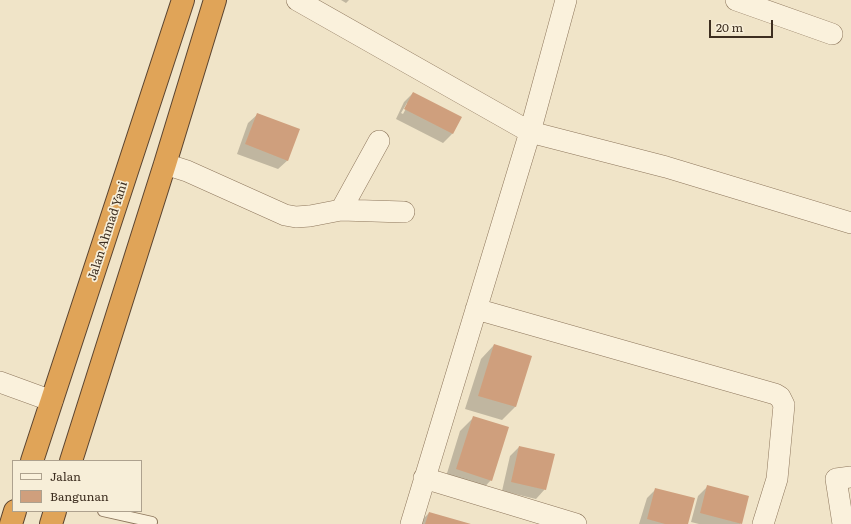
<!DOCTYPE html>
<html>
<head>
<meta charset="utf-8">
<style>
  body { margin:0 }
  #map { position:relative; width:851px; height:524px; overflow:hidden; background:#f0e4c8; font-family:Literata,serif }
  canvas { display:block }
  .legend { position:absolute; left:12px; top:460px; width:130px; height:52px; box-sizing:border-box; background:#f7eed8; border:1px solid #ada18e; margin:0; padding:5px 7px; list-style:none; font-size:12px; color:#3d2e20 }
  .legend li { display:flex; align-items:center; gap:8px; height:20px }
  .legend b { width:20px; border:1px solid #ada18e }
  .scale { position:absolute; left:709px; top:20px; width:64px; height:18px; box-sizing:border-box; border:2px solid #3d2e20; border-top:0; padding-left:5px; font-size:12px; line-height:14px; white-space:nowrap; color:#3d2e20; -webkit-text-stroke:3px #f7eed8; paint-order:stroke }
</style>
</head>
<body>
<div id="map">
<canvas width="851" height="524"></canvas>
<ul class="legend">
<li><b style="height:5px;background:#faf1dc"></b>Jalan</li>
<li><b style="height:11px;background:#cf9f7d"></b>Bangunan</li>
</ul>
<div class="scale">20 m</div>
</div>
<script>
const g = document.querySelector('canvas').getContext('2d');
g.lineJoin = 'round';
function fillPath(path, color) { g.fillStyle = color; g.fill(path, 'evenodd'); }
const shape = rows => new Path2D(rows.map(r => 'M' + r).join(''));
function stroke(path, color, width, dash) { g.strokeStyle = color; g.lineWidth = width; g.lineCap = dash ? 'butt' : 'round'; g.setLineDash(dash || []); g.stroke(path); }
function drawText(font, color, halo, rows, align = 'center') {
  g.font = font + ' Literata,serif'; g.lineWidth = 3.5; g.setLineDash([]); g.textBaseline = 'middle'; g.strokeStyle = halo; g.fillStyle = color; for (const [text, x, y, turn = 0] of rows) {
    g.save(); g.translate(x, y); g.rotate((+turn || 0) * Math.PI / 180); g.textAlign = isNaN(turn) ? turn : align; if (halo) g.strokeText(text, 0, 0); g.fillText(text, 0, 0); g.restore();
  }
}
fillPath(shape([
  [341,0,349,0,346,3],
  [413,93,460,117,452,134,443,143,396,119,404,102],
  [407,103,409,103,403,114,401,113],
  [258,114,288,160,278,169,237,154,248,123],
  [494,345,531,357,515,407,502,420,465,409,481,359],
  [474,417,491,480,478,494,444,483,460,431],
  [519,447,545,489,536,499,502,491,510,456],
  [707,487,741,523,740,524,699,524,691,522,698,496],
  [656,489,687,524,639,524,647,498],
  [429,513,469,524,418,524]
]), '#0003');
fillPath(shape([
  [413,92,462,117,453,134,404,109],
  [257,113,300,129,288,161,245,144],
  [494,344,532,356,516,407,478,396],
  [473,416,509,427,492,481,456,469],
  [519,446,555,454,546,490,511,482],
  [707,485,749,496,742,524,700,513],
  [655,488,695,498,688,524,665,524,647,519],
  [429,512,471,524,425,524]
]), '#cf9f7d');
const lane = shape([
  [103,511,152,522]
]);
const street = shape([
  [297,0,530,132,566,0],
  [736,0,832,34],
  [165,164,187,171,285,215,296,217,310,216,341,210,404,212],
  [341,210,379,141],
  [476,309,775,394,780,397,784,405,777,479,763,524],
  [0,382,52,401],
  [424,478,576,524],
  [411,524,530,132,666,167,851,223],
  [843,524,836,479,851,477]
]);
const highway = shape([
  [32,461,183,0],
  [71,461,165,164,215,0],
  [11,524,15,511],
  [51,524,55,511]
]);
stroke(lane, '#8d765c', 12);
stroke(street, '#8d765c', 22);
stroke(highway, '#5b4430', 24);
stroke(lane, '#faf1dc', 10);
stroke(street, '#faf1dc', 21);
stroke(highway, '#e0a458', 22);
drawText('12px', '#3d2e20', '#f7eed8', [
  ["Jalan Ahmad Yani",108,231,-72]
]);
</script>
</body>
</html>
